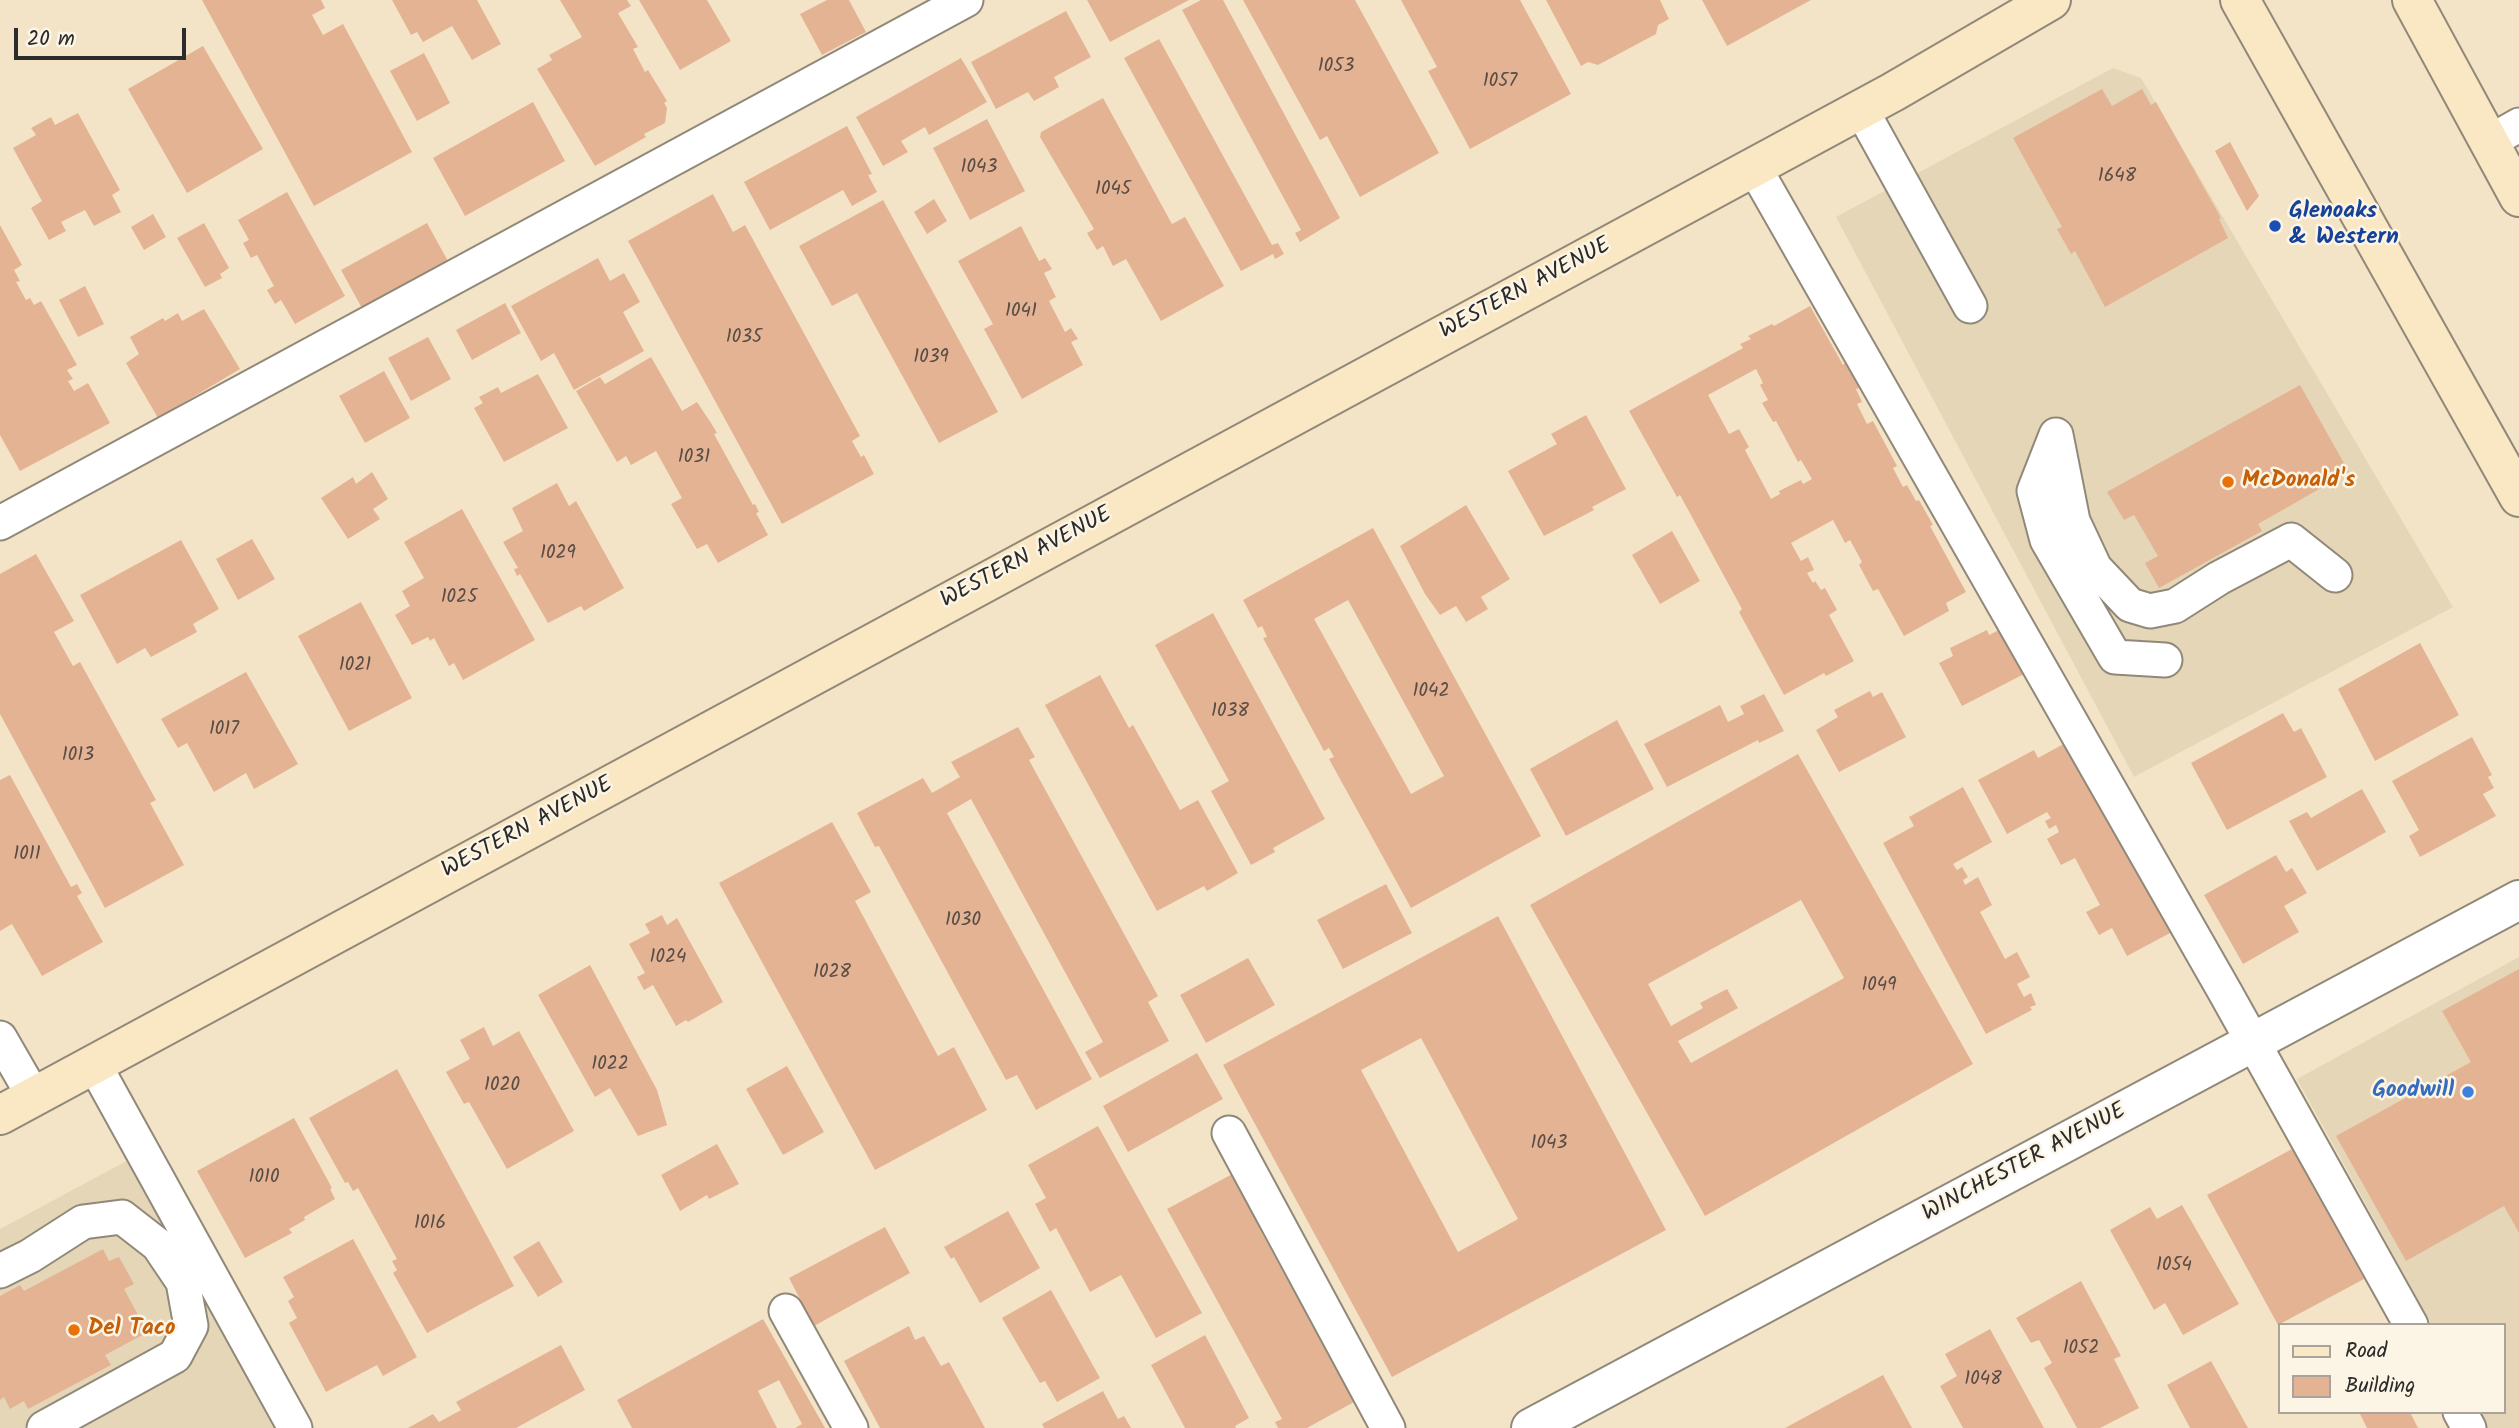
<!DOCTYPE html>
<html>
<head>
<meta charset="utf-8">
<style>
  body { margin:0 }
  #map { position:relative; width:2519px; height:1428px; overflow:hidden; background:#f4e4c7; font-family:Kalam,sans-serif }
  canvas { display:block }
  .legend { position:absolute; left:2278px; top:1323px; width:228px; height:91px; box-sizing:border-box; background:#fcf5e5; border:2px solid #a8a49b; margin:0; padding:9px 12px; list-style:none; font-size:21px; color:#2b2b2b }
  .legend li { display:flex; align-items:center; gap:14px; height:35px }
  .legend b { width:35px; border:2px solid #a8a49b }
  .scale { position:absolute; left:14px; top:28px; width:172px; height:32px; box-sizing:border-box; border:4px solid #2b2b2b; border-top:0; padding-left:9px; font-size:21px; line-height:24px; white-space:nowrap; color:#2b2b2b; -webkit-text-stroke:5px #fcf5e5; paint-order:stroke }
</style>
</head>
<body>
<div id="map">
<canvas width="2519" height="1428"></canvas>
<ul class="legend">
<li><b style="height:9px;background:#fae7c3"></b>Road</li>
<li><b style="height:19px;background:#e4b394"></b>Building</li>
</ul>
<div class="scale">20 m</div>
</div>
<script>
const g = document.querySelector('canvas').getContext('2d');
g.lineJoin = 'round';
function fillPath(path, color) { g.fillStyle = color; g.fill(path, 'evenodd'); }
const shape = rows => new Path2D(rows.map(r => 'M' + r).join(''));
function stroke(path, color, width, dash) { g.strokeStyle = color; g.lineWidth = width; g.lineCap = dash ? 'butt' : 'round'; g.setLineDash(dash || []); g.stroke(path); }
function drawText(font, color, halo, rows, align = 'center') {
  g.font = font + ' Kalam,sans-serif'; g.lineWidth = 5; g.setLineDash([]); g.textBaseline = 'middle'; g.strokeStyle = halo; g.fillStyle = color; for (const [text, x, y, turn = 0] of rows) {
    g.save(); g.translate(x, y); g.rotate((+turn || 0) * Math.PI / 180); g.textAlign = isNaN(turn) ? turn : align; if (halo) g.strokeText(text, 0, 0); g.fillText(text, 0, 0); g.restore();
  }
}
fillPath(shape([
  [2113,68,2141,78,2453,607,2134,777,1836,217],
  [2519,957,2519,1428,2488,1428,2480,1412,2503,1412,2503,1325,2432,1325,2297,1079],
  [136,1156,281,1428,0,1428,0,1229]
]), '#e5d6b7');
fillPath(shape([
  [202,0,321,0,325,8,312,15,323,35,343,24,412,152,314,206],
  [392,0,477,0,501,44,472,60,452,26,423,42,417,32,411,35],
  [560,0,627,0,631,6,618,13,638,47,633,49,645,72,648,70,667,101,664,103,667,108,665,123,644,134,646,137,595,166,537,69,552,60,549,55,582,37],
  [639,0,707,0,731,41,680,70],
  [827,0,849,0,866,32,822,55,800,14],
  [1087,0,1189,0,1110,42],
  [1201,0,1223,0,1340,218,1300,242,1295,233,1301,230,1182,10],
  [1243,0,1355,0,1439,153,1360,197,1327,136,1320,140],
  [1401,0,1520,0,1571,94,1470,149,1428,71,1437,67],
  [1546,0,1660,0,1669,19,1658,25,1656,34,1598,65,1588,62,1581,66],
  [1702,0,1811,0,1727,46],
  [1066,11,1091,57,1054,77,1059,87,1034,101,1028,92,996,109,971,62],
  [1159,39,1272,245,1278,243,1284,254,1275,259,1273,254,1241,271,1124,58],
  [203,46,263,149,187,193,128,89],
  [424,53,450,103,417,121,390,71],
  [961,58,987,102,929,135,925,127,901,141,908,152,883,166,856,117],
  [2102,89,2112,106,2142,89,2151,105,2156,102,2221,218,2219,219,2228,238,2105,307,2075,251,2071,254,2057,229,2062,227,2013,138],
  [1103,98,1172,224,1185,217,1224,286,1161,321,1126,259,1113,266,1103,246,1097,250,1087,233,1094,229,1040,137,1041,132],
  [533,102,565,161,465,216,433,158],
  [78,113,120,190,112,195,121,212,94,226,85,210,61,222,66,231,49,240,31,208,42,201,13,148,36,135,31,128,51,117,55,125],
  [987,119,1025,191,970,220,933,148],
  [847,126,872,174,868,175,877,192,852,206,843,190,770,230,744,182],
  [2230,142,2259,196,2247,211,2215,151],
  [287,192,345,296,295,324,281,300,275,304,267,290,274,286,257,255,251,258,243,243,249,240,238,220],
  [713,194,733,232,745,225,860,436,852,441,861,457,864,455,874,474,782,524,628,241],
  [934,199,947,221,927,234,914,212],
  [883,200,998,412,939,443,857,293,832,306,799,246],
  [153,214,166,237,144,250,131,227],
  [204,223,229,268,220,274,222,278,205,287,177,238],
  [427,223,449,263,363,310,341,270],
  [0,225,22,265,14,270,20,281,16,282,26,300,30,298,34,305,41,301,77,365,67,370,73,379,68,381,74,391,88,383,110,423,20,471,0,435],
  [1021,226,1039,261,1045,258,1052,269,1044,273,1056,297,1049,301,1065,332,1071,328,1078,339,1071,342,1083,365,1022,399,984,329,993,324,958,261],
  [598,258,610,281,624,273,640,302,623,312,644,351,574,390,554,353,541,361,511,306],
  [85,286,104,324,78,337,59,300],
  [505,303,521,333,472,360,456,330],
  [1810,306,1843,365,1845,363,1859,388,1856,389,1862,402,1857,404,1867,424,1873,421,1897,466,1893,468,1903,487,1907,485,1916,501,1919,500,1933,525,1930,526,1966,592,1946,603,1949,611,1904,636,1878,589,1873,591,1859,565,1862,562,1850,540,1845,543,1833,520,1791,543,1801,561,1808,557,1814,570,1807,573,1813,583,1815,581,1821,590,1825,588,1837,610,1829,615,1854,661,1826,676,1824,673,1784,695,1739,612,1742,609,1680,495,1677,497,1629,411,1743,348,1740,344,1751,339,1748,336,1772,324,1774,326],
  [1756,369,1763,383,1760,385,1768,400,1762,403,1773,422,1776,421,1798,462,1801,460,1812,479,1803,484,1801,480,1779,491,1780,494,1771,499,1745,450,1749,447,1739,429,1729,434,1708,395],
  [204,309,240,369,158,418,126,363,139,354,130,337,163,318,165,321,178,313,182,321],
  [428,337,451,379,411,401,388,358],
  [651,357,682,411,697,402,711,423,717,433,714,434,753,505,755,504,759,512,756,513,768,535,718,563,707,544,697,549,671,504,682,498,656,451,631,465,626,456,617,462,576,391,600,377,605,384],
  [384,371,410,418,365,443,339,396],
  [538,374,568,428,504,462,474,408,483,403,479,397,498,387,501,393],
  [2300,385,2349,472,2258,524,2262,531,2159,588,2145,563,2158,556,2134,515,2124,520,2107,492],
  [1586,415,1626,489,1592,507,1594,510,1544,536,1508,471,1557,444,1551,434],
  [372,472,388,499,373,509,380,519,348,539,321,498,353,477,356,484],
  [557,483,569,506,576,501,624,588,584,611,581,606,548,623,520,574,517,576,514,569,518,568,503,542,523,531,512,508],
  [1466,505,1510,579,1481,597,1488,609,1466,622,1456,606,1440,615,1425,594,1400,546],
  [462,509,535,640,463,680,454,663,449,666,434,638,430,641,428,637,412,645,395,615,410,606,402,591,424,578,404,542],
  [1373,528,1541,836,1411,908,1329,759,1334,757,1329,748,1324,751,1263,638,1267,637,1262,626,1258,628,1243,600],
  [1348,600,1444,776,1411,794,1314,619],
  [1672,531,1700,581,1660,604,1632,555],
  [252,539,275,579,238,600,216,559],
  [181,540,219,609,193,624,197,632,151,657,145,648,117,664,80,595],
  [36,554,74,621,54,632,73,666,80,662,156,800,150,803,184,865,105,908,0,714,0,574],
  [361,602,412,698,349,731,298,636],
  [1213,613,1325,819,1273,848,1275,852,1251,865,1211,791,1229,781,1155,645],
  [2005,627,2028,672,1962,706,1939,663,1953,656,1950,648,1987,630,1989,635],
  [2420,643,2459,715,2375,761,2338,689],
  [246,672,298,764,254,789,246,773,214,792,187,743,178,748,161,719],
  [1100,675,1129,728,1133,725,1180,810,1198,800,1238,873,1207,891,1204,886,1157,911,1045,705],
  [1870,691,1873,697,1882,692,1906,737,1839,772,1816,730,1838,717,1834,710],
  [1764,694,1784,731,1759,743,1758,740,1667,787,1644,744,1720,705,1728,722,1744,714,1740,706],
  [2283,713,2294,732,2301,728,2327,777,2227,830,2191,763],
  [1617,720,1654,789,1566,836,1530,769],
  [1018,727,1035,757,1029,760,1158,996,1148,1002,1169,1041,1100,1078,1085,1052,1103,1042,971,799,947,813,1092,1079,1036,1110,1017,1075,1006,1080,879,846,875,847,857,813,923,778,932,793,960,777,951,762],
  [2472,737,2492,775,2488,777,2494,788,2483,794,2496,816,2420,857,2409,836,2419,830,2392,781],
  [2069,741,2172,932,2127,956,2112,928,2099,935,2086,912,2100,905,2075,858,2061,865,2047,839,2059,832,2056,825,2049,829,2045,821,2051,818,2047,812,2007,834,1978,780,2034,750,2038,758],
  [1798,754,1973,1064,1705,1216,1530,905],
  [1801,900,1844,978,1691,1063,1678,1041,1738,1008,1727,989,1700,1003,1703,1008,1671,1026,1648,984],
  [10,775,71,887,77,884,82,893,77,896,103,942,42,976,12,924,0,931,0,780],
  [1963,787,1992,842,1953,864,1957,870,1962,867,1968,877,1963,880,1965,885,1978,877,1992,905,1980,912,2005,959,2017,952,2030,977,2017,984,2024,997,2031,993,2036,1005,2030,1007,2032,1010,1986,1034,1883,843,1914,826,1909,817],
  [2362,789,2386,832,2317,871,2289,821,2307,812,2311,818],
  [832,822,871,892,855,901,938,1056,954,1047,987,1110,875,1170,719,883],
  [2276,855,2286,872,2292,868,2307,893,2284,906,2299,932,2243,964,2204,895],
  [1386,884,1412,933,1343,969,1317,920],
  [662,915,667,925,677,918,723,1002,688,1022,686,1020,676,1026,653,985,644,990,637,977,645,973,629,944,650,933,645,924],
  [1498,916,1666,1230,1392,1377,1223,1065],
  [1421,1038,1518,1219,1458,1252,1361,1070],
  [1248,958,1275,1005,1206,1043,1180,995],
  [590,965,657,1090,667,1125,638,1136,610,1088,595,1097,538,995],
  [2519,969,2519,1233,2504,1206,2406,1261,2336,1136,2471,1062,2442,1011],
  [484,1027,493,1046,519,1031,574,1131,507,1169,469,1102,464,1104,446,1072,470,1059,460,1040],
  [1197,1053,1223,1099,1128,1152,1103,1106],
  [787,1066,824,1132,783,1155,746,1089],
  [397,1069,514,1286,427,1333,393,1273,397,1270,392,1261,397,1259,358,1188,353,1191,348,1182,345,1183,309,1118],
  [294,1118,332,1188,330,1189,335,1199,304,1217,305,1220,289,1229,292,1233,245,1258,197,1171],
  [1098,1126,1202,1313,1156,1338,1121,1275,1090,1292,1056,1228,1050,1232,1035,1204,1046,1198,1028,1165],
  [717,1144,739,1184,709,1199,707,1195,680,1211,661,1175],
  [2292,1149,2364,1279,2278,1325,2207,1195],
  [1238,1171,1266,1223,1259,1228,1354,1402,1307,1428,1278,1428,1275,1422,1282,1419,1167,1209],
  [2182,1205,2239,1304,2183,1335,2165,1303,2154,1310,2110,1230,2150,1207,2157,1219],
  [1008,1211,1040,1268,980,1303,954,1257,951,1259,944,1247],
  [885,1227,910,1273,814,1326,789,1278],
  [353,1239,417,1357,383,1376,377,1365,326,1392,289,1323,297,1318,288,1301,294,1297,283,1277],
  [539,1241,563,1282,538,1297,513,1257],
  [103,1249,109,1261,119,1257,134,1284,124,1289,145,1328,147,1326,150,1331,105,1355,111,1365,28,1409,24,1401,10,1409,4,1397,0,1400,0,1296,20,1285,24,1291],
  [2081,1281,2121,1356,2114,1359,2139,1408,2100,1428,2077,1428,2044,1368,2052,1363,2039,1340,2031,1343,2016,1318],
  [1051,1290,1100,1378,1057,1402,1045,1381,1040,1383,1002,1318],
  [763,1319,825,1428,795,1428,802,1424,779,1380,758,1391,777,1428,632,1428,617,1400],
  [909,1326,915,1340,924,1336,941,1366,949,1362,985,1428,880,1428,844,1361],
  [1990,1329,2044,1428,1963,1428,1940,1386,1957,1376,1945,1354],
  [1205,1335,1249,1418,1235,1426,1236,1428,1185,1428,1151,1365],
  [561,1345,585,1390,516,1428,408,1428,433,1414,439,1422,461,1410,456,1402],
  [2211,1361,2248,1428,2190,1428,2167,1385],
  [1883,1375,1912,1428,1785,1428],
  [1103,1391,1118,1419,1124,1416,1131,1428,1044,1428,1042,1424],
  [2359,1412,2410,1412,2418,1428,2367,1428]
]), '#e4b394');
const service = shape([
  [1861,109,1970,306],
  [2489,142,2519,125],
  [1754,167,2225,992,2411,1325],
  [2056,435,2073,521,2095,568,2130,605,2150,611,2175,606,2219,578,2291,540,2335,575],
  [2056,435,2034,491,2047,540,2115,657,2165,660],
  [0,523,966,0],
  [0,1038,34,1097],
  [94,1064,295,1428],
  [1229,1133,1388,1428],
  [0,1271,30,1256,83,1222,122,1217,158,1245,183,1282,191,1326,175,1356,44,1428],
  [786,1311,851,1428],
  [2460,1412,2469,1428]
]);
const minor = shape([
  [1531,1428,2519,900]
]);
const secondary = shape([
  [2240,0,2519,497],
  [2412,0,2519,197],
  [0,1115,1893,92,2051,0]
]);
stroke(service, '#908879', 37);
stroke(minor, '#908879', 42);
stroke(secondary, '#908879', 42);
stroke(service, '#fff', 33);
stroke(minor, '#fff', 38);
stroke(secondary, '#fae7c3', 38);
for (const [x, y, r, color] of [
  [2275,226,7,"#1a4fb4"],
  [2228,482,7,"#e8710a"],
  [2468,1092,7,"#3f7fe0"],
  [74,1330,7,"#e8710a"]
]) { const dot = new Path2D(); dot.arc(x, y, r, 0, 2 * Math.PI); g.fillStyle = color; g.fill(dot); stroke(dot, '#fcf5e5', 2.5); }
drawText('19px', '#594d45', null, [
  ["1053",1336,68],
  ["1057",1500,83],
  ["1043",979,169],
  ["1648",2117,178],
  ["1045",1113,191],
  ["1041",1021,313],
  ["1035",744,339],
  ["1039",931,359],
  ["1031",694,459],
  ["1029",558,555],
  ["1025",459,599],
  ["1021",355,667],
  ["1042",1431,693],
  ["1038",1230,713],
  ["1017",224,731],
  ["1013",78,757],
  ["1011",27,856],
  ["1030",963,922],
  ["1024",668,959],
  ["1028",832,974],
  ["1049",1879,987],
  ["1022",610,1066],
  ["1020",502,1087],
  ["1043",1549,1145],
  ["1010",264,1179],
  ["1016",430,1225],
  ["1054",2174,1267],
  ["1052",2081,1350],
  ["1048",1983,1381]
]);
drawText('bold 23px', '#164399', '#fcf5e5', [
  ["Glenoaks",2289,213],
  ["& Western",2289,239]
], 'left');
drawText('23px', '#2b2b2b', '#fcf5e5', [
  ["WESTERN AVENUE",1526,290,-28],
  ["WESTERN AVENUE",1027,559,-28],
  ["WESTERN AVENUE",528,829,-28],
  ["WINCHESTER AVENUE",2025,1164,-28]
]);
drawText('bold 23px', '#c56008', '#fcf5e5', [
  ["McDonald's",2242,482],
  ["Del Taco",88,1330]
], 'left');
drawText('bold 23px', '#366cbe', '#fcf5e5', [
  ["Goodwill",2454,1092]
], 'right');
</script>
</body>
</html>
